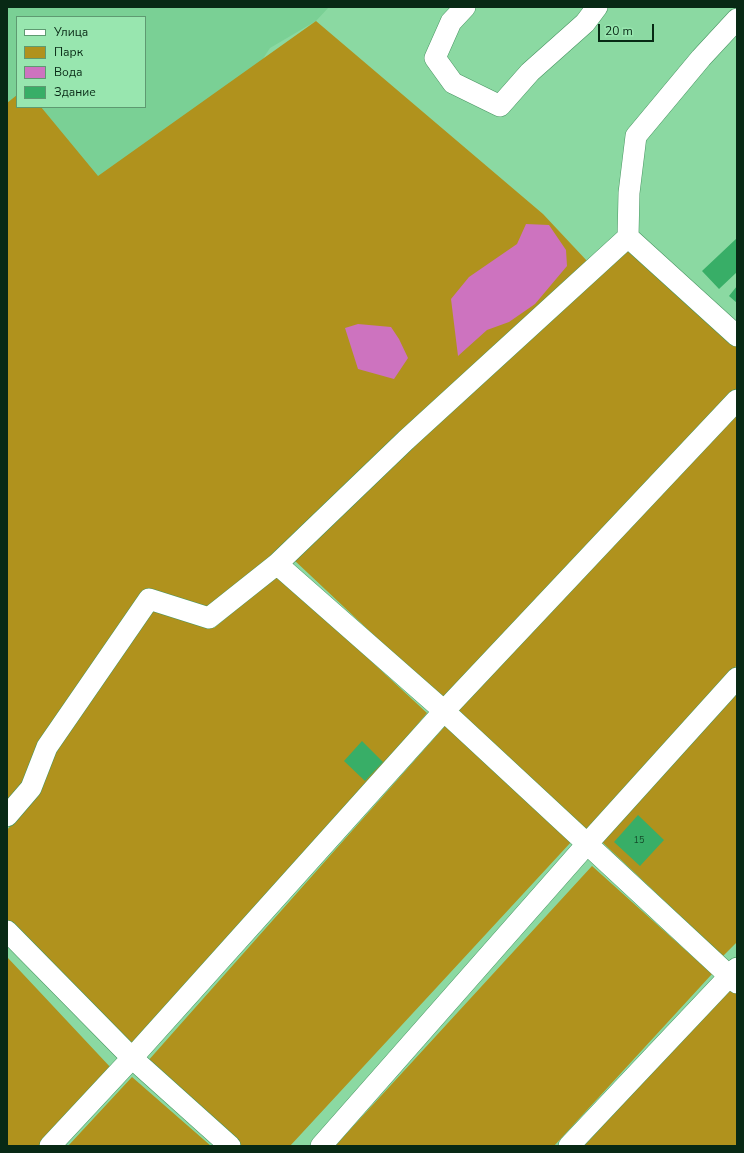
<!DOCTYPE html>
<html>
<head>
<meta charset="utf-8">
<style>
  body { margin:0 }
  #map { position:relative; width:744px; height:1153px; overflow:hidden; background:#8bd9a2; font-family:"Nunito Sans",sans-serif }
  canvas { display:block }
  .frame { position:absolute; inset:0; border:8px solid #082915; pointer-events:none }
  .legend { position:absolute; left:16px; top:16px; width:130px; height:92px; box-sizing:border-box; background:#98e6af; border:1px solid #5e9a71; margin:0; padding:5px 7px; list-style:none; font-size:12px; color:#082915 }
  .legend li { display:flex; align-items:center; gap:8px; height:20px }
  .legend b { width:20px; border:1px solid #5e9a71 }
  .scale { position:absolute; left:598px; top:24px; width:56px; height:18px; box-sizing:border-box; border:2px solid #082915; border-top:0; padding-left:5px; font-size:12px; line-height:14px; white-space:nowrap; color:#082915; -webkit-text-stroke:3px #98e6af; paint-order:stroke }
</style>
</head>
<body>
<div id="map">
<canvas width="744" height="1153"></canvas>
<div class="frame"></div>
<ul class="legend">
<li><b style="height:5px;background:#fff"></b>Улица</li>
<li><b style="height:11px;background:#b0921d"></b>Парк</li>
<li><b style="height:11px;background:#cd73bf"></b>Вода</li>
<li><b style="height:11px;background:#38ae67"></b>Здание</li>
</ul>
<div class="scale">20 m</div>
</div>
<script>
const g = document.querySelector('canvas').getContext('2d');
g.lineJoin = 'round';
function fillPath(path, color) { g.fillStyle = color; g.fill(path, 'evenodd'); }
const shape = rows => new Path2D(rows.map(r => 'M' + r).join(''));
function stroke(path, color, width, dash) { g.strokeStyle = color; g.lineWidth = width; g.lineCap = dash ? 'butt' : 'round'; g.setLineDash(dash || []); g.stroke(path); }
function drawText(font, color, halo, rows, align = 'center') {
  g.font = font + ' "Nunito Sans",sans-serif'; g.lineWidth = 4; g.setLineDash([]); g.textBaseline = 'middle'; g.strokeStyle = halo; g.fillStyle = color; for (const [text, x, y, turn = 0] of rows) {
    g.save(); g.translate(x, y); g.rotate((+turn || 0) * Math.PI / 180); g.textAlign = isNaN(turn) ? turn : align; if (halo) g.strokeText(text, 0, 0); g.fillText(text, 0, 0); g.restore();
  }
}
fillPath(shape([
  [7,7,329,7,316,21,270,48,238,97,7,776],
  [17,17,145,17,145,107,17,107]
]), '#7ad095');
fillPath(shape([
  [316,21,543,214,588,262,281,548,209,610,146,590,20,788,7,802,7,103,17,95,17,107,41,107,98,176],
  [627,247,737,346,737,389,445,702,293,559],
  [737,412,737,665,587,831,454,713],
  [278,575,427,713,306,856,134,1047,71,989,7,920,7,830,40,792,56,751,153,609,214,628],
  [737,693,737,942,723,956,601,841],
  [446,725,572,841,290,1146,239,1146,147,1062],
  [592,866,712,974,554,1146,335,1146],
  [8,958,112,1069,41,1146,7,1146],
  [730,988,737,994,737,1146,584,1146],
  [132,1077,211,1146,68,1146]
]), '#b0921d');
fillPath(shape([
  [526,224,549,225,566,250,567,266,535,304,509,322,487,330,458,356,451,299,469,277,517,244],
  [358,324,391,327,399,339,408,358,394,379,358,369,345,328]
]), '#cd73bf');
fillPath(shape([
  [737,238,737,272,719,289,702,271],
  [737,286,737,303,729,296],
  [362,741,383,762,365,781,344,761],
  [638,815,664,840,640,866,614,842]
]), '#38ae67');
const minor = shape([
  [465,7,451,22,435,58,453,83,500,106,530,72,585,23,597,7],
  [628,237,629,193,636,136,701,58,737,19],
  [737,400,444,711,737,983],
  [7,816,31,788,47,747,149,599,209,618,277,564,406,440,628,237,737,336],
  [7,931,132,1058,444,711,277,564],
  [50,1146,132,1058,230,1146],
  [321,1146,587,844,737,678],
  [569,1146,737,968]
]);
stroke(minor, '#479461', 22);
stroke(minor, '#fff', 21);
drawText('9px', '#144a2a', null, [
  ["15",639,841]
]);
</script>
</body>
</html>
